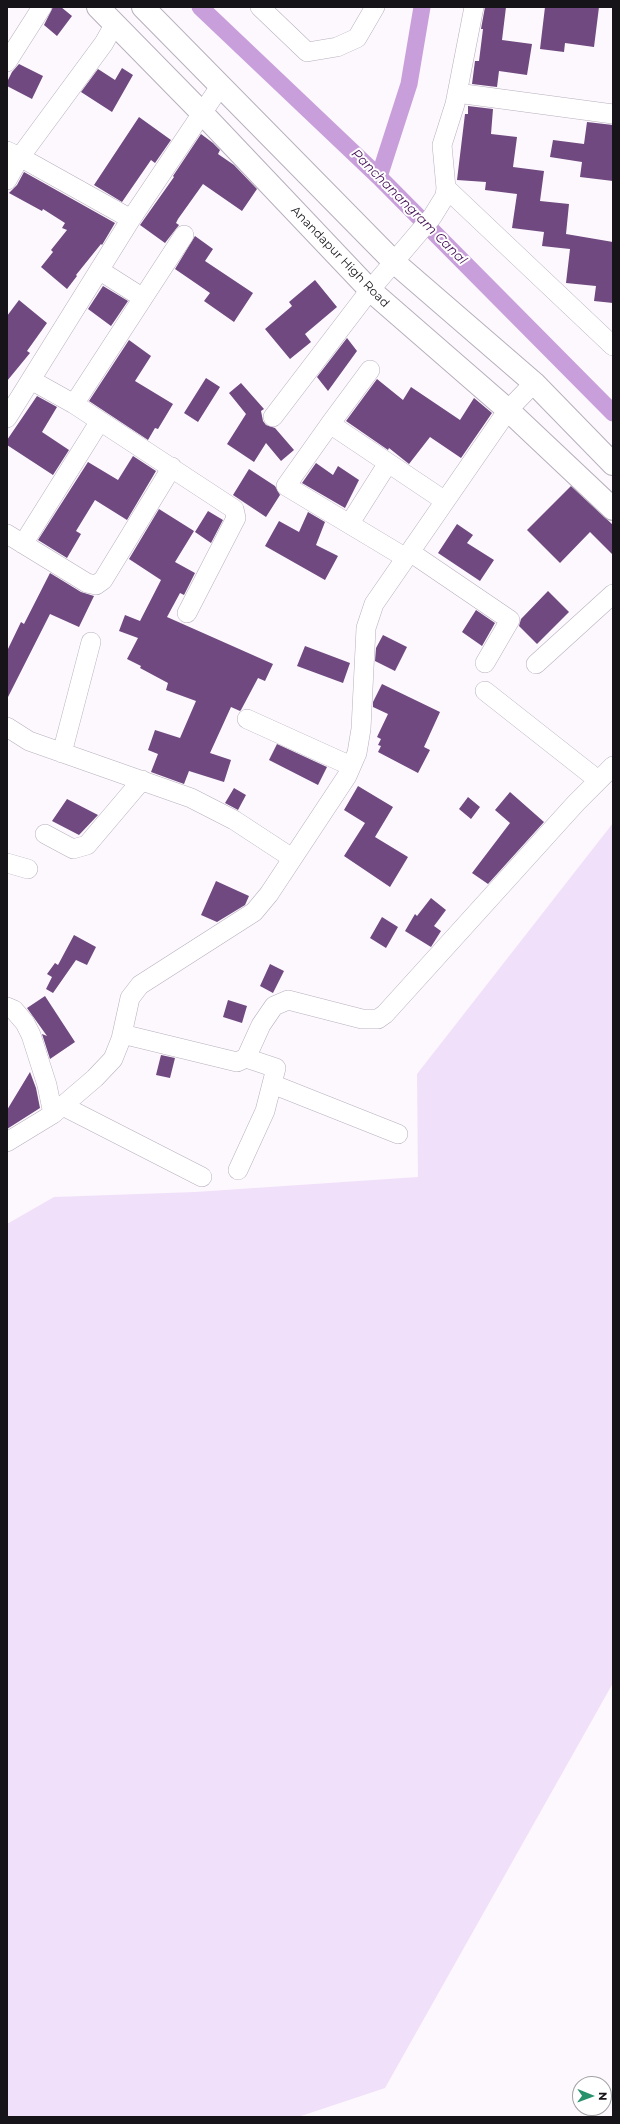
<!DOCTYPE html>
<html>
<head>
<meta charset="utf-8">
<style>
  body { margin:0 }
  #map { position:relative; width:620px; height:2124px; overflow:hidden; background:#fcf8fe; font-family:Montserrat,sans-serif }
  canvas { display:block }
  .frame { position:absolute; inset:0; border:8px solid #171419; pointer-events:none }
  .north { position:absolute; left:572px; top:2076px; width:40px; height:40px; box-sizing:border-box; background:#fff; border:1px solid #a2a1a3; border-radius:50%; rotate:91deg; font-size:11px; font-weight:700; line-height:16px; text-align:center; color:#171419 }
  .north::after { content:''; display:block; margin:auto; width:14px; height:18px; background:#2a916d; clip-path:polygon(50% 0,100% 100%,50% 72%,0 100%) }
</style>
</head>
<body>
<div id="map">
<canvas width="620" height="2124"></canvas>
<div class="frame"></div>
<div class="north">N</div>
</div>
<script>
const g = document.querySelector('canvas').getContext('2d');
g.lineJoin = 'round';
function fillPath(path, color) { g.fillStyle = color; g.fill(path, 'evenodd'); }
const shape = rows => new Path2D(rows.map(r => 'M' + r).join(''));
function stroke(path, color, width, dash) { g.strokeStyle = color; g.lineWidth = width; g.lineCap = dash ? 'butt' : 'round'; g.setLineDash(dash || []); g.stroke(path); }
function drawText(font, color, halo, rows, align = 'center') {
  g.font = font + ' Montserrat,sans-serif'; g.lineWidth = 4; g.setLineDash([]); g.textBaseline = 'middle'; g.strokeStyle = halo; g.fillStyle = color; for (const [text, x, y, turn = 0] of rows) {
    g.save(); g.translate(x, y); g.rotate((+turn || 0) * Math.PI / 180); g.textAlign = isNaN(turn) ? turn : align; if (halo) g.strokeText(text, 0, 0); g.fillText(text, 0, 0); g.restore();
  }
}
fillPath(shape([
  [613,823,613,1683,385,2088,298,2117,7,2117,7,1224,54,1197,195,1192,418,1177,417,1074]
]), '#f1e0f9');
stroke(shape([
  [200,7,379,177,613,413],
  [379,177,409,84,422,7]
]), '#c89fda', 17);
fillPath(shape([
  [53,7,61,7,72,16,57,36,44,25],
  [485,7,506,7,502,40,532,44,527,75,499,71,497,87,472,84,475,61,479,61,483,29,481,29],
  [545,7,599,7,594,47,565,43,564,52,540,49],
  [19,64,43,76,32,99,7,86,7,82,12,72],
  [122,68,133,75,112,112,81,92,98,69,115,80],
  [468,106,493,109,491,134,517,137,513,167,544,171,540,201,569,204,566,234,613,242,613,303,594,301,596,286,566,283,570,249,542,246,544,232,512,228,517,194,485,190,486,182,457,180,465,114,468,114],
  [139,117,171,140,155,163,151,160,122,202,94,185],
  [587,122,613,125,613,181,580,177,582,162,550,157,553,140,584,144],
  [201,134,213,143,220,150,218,154,234,165,257,189,242,211,203,184,178,219,176,223,179,225,165,243,140,225,174,177,173,176],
  [24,172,115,223,102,245,101,244,76,275,77,276,67,289,41,267,53,252,51,250,67,230,62,228,65,223,43,209,42,211,9,193,17,185],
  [195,236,213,249,205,261,253,293,234,322,204,301,210,293,175,269],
  [315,280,337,307,305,334,311,342,290,359,265,329,292,306,289,302],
  [103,286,128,301,111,326,88,309],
  [19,300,47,323,27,351,30,353,7,381,7,316],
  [347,338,357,351,328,391,317,377],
  [129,340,151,356,135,381,173,404,158,429,155,428,148,440,89,401],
  [206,378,220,387,198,422,184,413],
  [377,379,403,400,411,387,460,420,474,398,492,413,461,458,430,437,409,464,389,448,388,450,346,421],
  [241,383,264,409,261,411,263,421,266,425,275,428,294,450,281,461,266,443,254,462,227,444,246,414,229,393],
  [37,396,57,407,42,432,69,450,53,475,7,445,7,440],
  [133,456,156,471,127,520,95,500,76,531,81,534,67,558,38,540,88,462,118,480],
  [316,463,333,475,338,466,359,480,345,508,302,483],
  [249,469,275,486,280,495,266,517,233,495],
  [571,486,613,525,613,555,590,532,560,563,527,530],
  [159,509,194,531,175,562,195,573,184,595,180,593,167,617,273,664,265,681,258,678,241,710,240,711,231,707,210,753,231,760,224,782,189,771,184,784,151,772,158,754,148,750,155,730,180,738,196,701,166,690,168,683,140,668,141,666,127,659,138,638,119,631,125,615,140,621,161,580,129,559],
  [208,511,223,520,211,543,195,532],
  [308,512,325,522,316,545,338,556,325,580,265,546,279,521,299,532],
  [457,524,473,535,467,543,494,560,480,581,438,553],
  [50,573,81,592,94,596,79,627,50,614,7,699,7,651,21,622,24,624],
  [548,591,569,612,537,644,519,626,521,619],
  [476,610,495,623,482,646,462,632],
  [383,635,407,647,395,671,375,661,376,648],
  [305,646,350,663,343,683,297,666],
  [382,684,440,712,424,747,430,750,418,773,378,752,381,746,378,745,381,739,377,737,388,714,373,707,373,702],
  [277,744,327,767,318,785,269,760],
  [358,786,393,807,375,837,408,857,390,887,344,856,365,823,344,810],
  [234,788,246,795,238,810,225,803],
  [510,792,544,822,488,884,472,873,510,823,495,810],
  [468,797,480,807,471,819,459,809],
  [67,799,98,815,79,835,52,821],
  [216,881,249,896,245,905,217,922,201,915],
  [431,898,446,910,434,926,441,931,431,947,405,931,415,914,417,916],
  [382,917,398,927,386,948,370,938],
  [74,935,96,947,87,965,76,960,53,993,46,989,52,977,47,974,55,963,58,965],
  [270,964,284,971,273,993,260,986],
  [45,996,75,1042,50,1059,42,1034,47,1036,27,1008],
  [228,1000,247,1006,242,1023,223,1017],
  [161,1055,175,1058,170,1078,156,1075],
  [30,1072,36,1088,40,1108,7,1129,7,1110]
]), '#6f497f');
const street = shape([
  [260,7,307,52,337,47,357,38,375,7],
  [7,62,42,7],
  [457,93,613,114],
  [7,151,20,157,131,219],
  [7,180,20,157,104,43,115,23],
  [446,188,613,346],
  [99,270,143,298],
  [370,370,330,424,445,501],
  [31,380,74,404,234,509,236,518,187,613],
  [74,404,184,235],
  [273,417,370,290,432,217,445,196,446,188,442,145,455,104,474,7],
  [7,418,131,219,221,85],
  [330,424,286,486,406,558],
  [350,523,388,463],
  [7,534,87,583,96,585,103,580,172,467],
  [23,544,100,421],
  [410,552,510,620,485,663],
  [536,664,613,594],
  [485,691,598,780],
  [247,719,351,766],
  [7,727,29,741,191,798,234,820,292,858],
  [62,753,91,642],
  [45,834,73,849,87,845,142,780],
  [7,863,28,869],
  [7,1007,14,1010,25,1023,31,1035,47,1085,53,1114],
  [122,1034,237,1062,246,1058,261,1025,274,1006,288,1000,362,1019,378,1019,385,1014,576,803,613,766],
  [272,1084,398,1134],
  [63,1106,202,1177],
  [7,1142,53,1114,95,1078,113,1059,121,1039,130,998,140,985,254,912,269,894,347,776,357,753,361,729,366,628,374,604,508,410,534,383],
  [238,1170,265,1111,276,1068,246,1058]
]);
const secondary = shape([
  [98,7,203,114,370,290,508,410,613,509],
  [143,7,394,262,534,383,613,464]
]);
stroke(street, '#b8afbd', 20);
stroke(secondary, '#b8afbd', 24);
stroke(street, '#fff', 19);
stroke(secondary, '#fff', 22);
drawText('12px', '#171419', '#fff', [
  ["Anandapur High Road",340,257,46]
]);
drawText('italic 13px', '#451057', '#fff', [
  ["Panchanangram Canal",409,207,45]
]);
</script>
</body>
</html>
